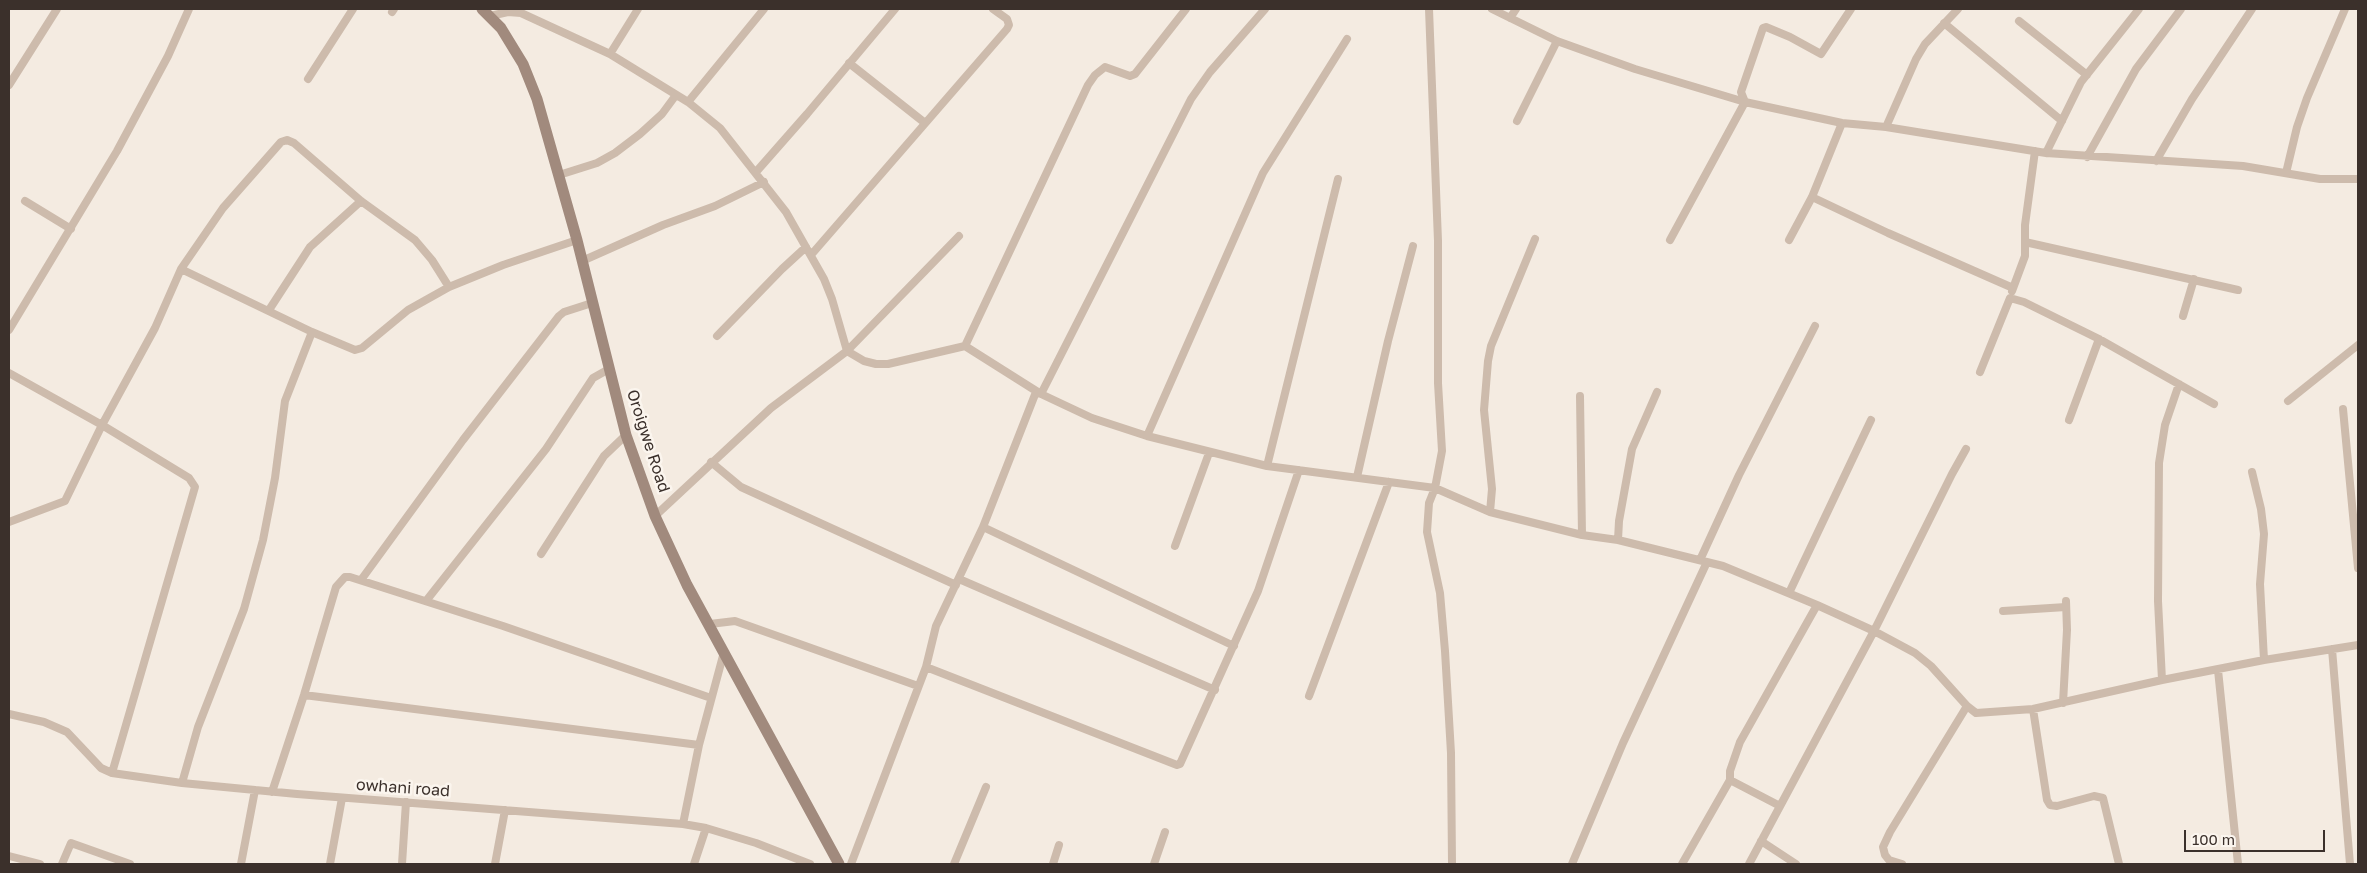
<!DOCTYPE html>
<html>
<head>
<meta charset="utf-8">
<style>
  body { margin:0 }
  #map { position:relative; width:2367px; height:873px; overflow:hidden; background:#f4ebe1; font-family:"Golos Text",sans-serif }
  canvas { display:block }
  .frame { position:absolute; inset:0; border:10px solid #3b302b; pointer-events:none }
  .scale { position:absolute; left:2184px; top:830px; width:141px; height:22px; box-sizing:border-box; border:2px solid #3b302b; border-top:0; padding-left:6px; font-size:15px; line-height:18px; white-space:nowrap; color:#3b302b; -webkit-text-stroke:4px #fbf5ee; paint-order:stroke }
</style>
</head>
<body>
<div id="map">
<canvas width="2367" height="873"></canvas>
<div class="frame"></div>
<div class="scale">100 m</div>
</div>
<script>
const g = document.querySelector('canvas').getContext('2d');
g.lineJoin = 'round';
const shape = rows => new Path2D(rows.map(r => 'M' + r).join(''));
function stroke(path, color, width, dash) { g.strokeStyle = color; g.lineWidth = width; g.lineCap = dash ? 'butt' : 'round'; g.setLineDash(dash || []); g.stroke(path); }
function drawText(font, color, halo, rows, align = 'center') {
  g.font = font + ' "Golos Text",sans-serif'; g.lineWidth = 5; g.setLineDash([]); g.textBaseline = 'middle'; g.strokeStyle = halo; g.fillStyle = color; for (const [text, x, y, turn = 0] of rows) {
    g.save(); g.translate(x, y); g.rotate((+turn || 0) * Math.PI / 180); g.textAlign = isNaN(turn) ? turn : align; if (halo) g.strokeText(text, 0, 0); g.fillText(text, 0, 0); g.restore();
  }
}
stroke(shape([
  [1429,9,1438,241,1438,383,1442,451,1435,488,1429,503,1427,532,1440,593,1445,651,1451,753,1452,864],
  [1492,9,1557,41,1635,69,1745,102,1842,123,1886,127,2046,153,2243,166,2320,179,2358,179],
  [392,12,394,9],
  [490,16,508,12,521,13,610,54,688,102,720,128,786,212,824,279,832,299,847,351,864,361,876,364,888,364,965,346,1041,394,1092,418,1147,436,1267,466,1435,488,1490,512,1582,535,1618,540,1723,566,1817,605,1874,631,1915,653,1931,666,1967,706,1976,713,2033,709,2162,680,2264,660,2358,645],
  [1510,18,1516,9],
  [2019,21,2087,75],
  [1944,23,2062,121],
  [610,54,638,9],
  [849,63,925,123],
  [308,79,353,9],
  [9,85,57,9],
  [688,102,764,9],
  [1517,121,1557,41],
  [1886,127,1916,59,1925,44,1958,9],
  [2046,153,2081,82,2139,9],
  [2087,157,2136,69,2181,9],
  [2156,161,2192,99,2252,9],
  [756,172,807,114,895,9],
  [2286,173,2297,127,2307,98,2345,9],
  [559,175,597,163,615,153,640,134,662,114,676,95],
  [1812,197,1888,233,2013,288],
  [25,201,71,229],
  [1670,240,1745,102,1741,92,1763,28,1766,27,1790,37,1821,54,1851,9],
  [1789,240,1812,197,1842,123],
  [2025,242,2238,290],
  [811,255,1007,29,1009,25,1007,19,993,9],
  [582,261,663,225,715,206,764,182],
  [181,269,312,332,355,350,362,348,408,310,449,287,503,265,577,240],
  [2012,291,2025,256,2025,225,2035,151],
  [269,310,310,247,361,201],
  [2183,316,2194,279],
  [9,330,117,151,168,56,189,9],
  [717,336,782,269,806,247],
  [965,346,1088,85,1095,75,1105,67,1130,76,1135,74,1186,9],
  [1980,372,2010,298,2024,302,2099,339,2214,404],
  [9,373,102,425,189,478,195,487,112,773],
  [1041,394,1191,99,1210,72,1265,9],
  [1580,396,1582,535],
  [2288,401,2358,345],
  [2343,409,2358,568],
  [2069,420,2099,339],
  [1147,436,1263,173,1347,39],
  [711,462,741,487,956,585],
  [1267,466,1338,179],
  [2252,472,2261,509,2264,534,2260,584,2264,660],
  [1357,477,1388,341,1413,246],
  [1490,512,1492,489,1484,410,1488,361,1491,346,1535,239],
  [655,516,771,408,847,351,959,236],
  [9,522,65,501,102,425,155,328,181,269,223,208,281,142,287,140,294,143,361,201,415,240,432,260,449,287],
  [983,527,1234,646],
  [1618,540,1619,521,1632,449,1657,392],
  [1175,546,1209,453],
  [541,554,604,456,626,435],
  [1700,560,1739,475,1815,326],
  [959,579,1215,690],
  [361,580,463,440,559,316,564,312,592,303],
  [1789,593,1871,420],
  [426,601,546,449,593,378,609,369],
  [2003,611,2066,607],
  [710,624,735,621,918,686],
  [2332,649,2350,864],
  [926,667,1177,765,1180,764,1258,591,1299,470],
  [2218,670,2238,864],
  [2162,680,2158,601,2159,463,2165,425,2179,384],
  [304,695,699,745],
  [1309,696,1389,482],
  [2063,703,2067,630,2066,601],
  [2033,709,2047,800,2050,805,2057,806,2094,796,2103,798,2119,864],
  [9,714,44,722,67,732,101,768,112,773,182,783,297,794,683,824,706,828,756,843,810,864],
  [182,783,198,727,244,609,263,540,275,478,285,401,312,332],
  [272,792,304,695,336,587,345,577,350,577,503,626,711,698],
  [1780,806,1730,780,1730,771,1740,742,1817,605],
  [683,824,699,745,724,652],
  [1761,841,1796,864],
  [9,856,40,864],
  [62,864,71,843,130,864],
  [241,864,255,790],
  [330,864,342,798],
  [402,864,406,802],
  [495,864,505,810],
  [694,864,706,828],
  [851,864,926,667,936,626,983,527,1036,392],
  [954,864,986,787],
  [1053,864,1059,845],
  [1154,864,1165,832],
  [1572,864,1623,743,1707,562],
  [1682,864,1730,780],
  [1749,864,1874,631,1952,474,1966,449],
  [1902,864,1889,860,1885,855,1883,847,1890,832,1967,706]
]), '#cdbbac', 8);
stroke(shape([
  [482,9,501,28,523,64,537,99,577,240,626,435,655,516,687,585,839,864]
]), '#a18a7d', 11);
drawText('16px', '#3b302b', '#fbf5ee', [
  ["Oroigwe Road",648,441,72],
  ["owhani road",403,788,4]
]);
</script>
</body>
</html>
